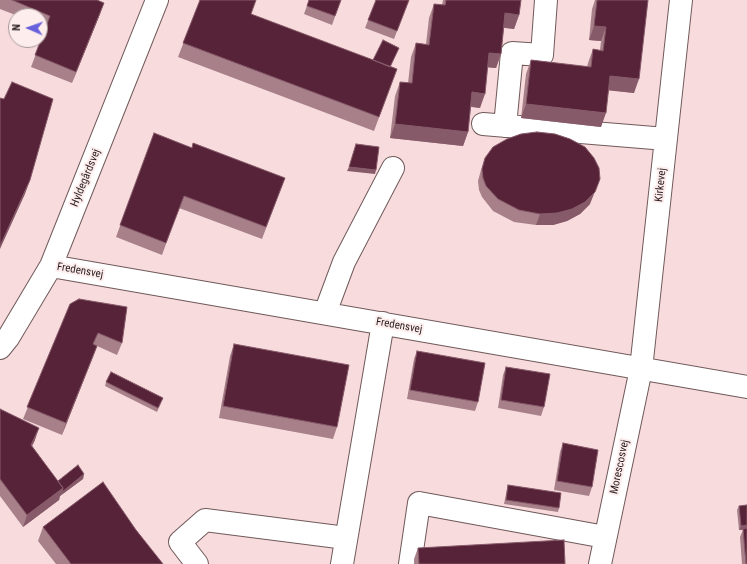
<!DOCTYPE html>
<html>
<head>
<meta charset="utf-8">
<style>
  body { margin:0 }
  #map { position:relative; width:747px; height:564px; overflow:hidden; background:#f8dcdd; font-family:"Roboto Condensed",sans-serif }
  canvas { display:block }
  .north { position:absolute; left:8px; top:8px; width:40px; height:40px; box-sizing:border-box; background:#feeded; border:1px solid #a8999a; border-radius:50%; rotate:272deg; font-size:11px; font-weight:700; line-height:16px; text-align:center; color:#261c1d }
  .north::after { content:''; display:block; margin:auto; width:14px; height:18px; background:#6861db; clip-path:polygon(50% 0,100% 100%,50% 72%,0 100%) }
</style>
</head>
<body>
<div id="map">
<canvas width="747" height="564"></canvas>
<div class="north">N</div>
</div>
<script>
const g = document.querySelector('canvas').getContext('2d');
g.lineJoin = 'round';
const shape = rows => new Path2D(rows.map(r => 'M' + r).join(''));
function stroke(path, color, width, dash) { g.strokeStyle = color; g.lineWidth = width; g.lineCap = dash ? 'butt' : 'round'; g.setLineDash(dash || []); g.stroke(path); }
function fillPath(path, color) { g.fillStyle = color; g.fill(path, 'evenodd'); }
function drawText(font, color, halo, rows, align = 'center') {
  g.font = font + ' "Roboto Condensed",sans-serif'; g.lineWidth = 4; g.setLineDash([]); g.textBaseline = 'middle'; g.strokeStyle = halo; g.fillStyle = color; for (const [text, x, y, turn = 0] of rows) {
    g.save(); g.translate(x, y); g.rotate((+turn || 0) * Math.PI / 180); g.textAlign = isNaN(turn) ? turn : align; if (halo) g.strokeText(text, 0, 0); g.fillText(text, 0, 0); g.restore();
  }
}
const minor = shape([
  [483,124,666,139],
  [505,126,512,53,542,55,546,0],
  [51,266,747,387],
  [325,313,344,262,393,168],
  [0,348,8,338,51,266,157,0],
  [197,564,180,542,205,520,346,538],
  [342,564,383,323],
  [410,564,419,503,605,537],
  [600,564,641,369,681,0]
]);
stroke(minor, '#70595a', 24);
stroke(minor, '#fff', 22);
fillPath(shape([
  [0,0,97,0,100,14,72,83,31,67,46,27,40,25,40,16,18,16,0,9],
  [200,0,251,14,373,60,399,48,390,67,397,69,374,131,178,57],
  [309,0,341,0,332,25,304,14],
  [376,0,409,0,394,39,365,28],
  [443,0,521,0,519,15,514,29,504,28,501,54,496,68,487,67,480,108,471,107,468,132,463,146,390,138,395,96,400,82,408,83,411,57,416,43,426,44,429,18,434,4,442,5],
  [595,0,648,0,634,93,609,90,601,127,521,118,526,74,531,60,587,67,588,63,593,49,600,50,601,41,589,40,592,9],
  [154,133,192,148,285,178,262,239,179,208,162,255,116,237],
  [485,158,590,204,580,214,567,221,553,225,536,225,514,222,493,211,482,197,479,190,478,181,481,170],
  [70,304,122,343,117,355,97,346,62,435,23,419],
  [234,344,337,427,333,439,219,418,230,356],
  [417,351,478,402,475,411,407,399,414,359],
  [506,367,544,407,541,416,498,408,503,375],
  [106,382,161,403,157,412,105,386],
  [0,409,35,440,32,446,58,481,84,474,83,479,60,496,59,500,23,527,0,496],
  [563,443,592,487,589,496,554,490,560,452],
  [508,485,559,508,558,512,504,504,507,489],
  [747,505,747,564,742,564,740,537,743,530,739,530,737,510,739,506],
  [43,527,136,530,163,564,56,564,38,541],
  [418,548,565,564,414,564,414,559]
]), '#a7808a');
fillPath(shape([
  [104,3,100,14,72,83,76,72],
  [505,13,519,15,514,29,500,27],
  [594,26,606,27,601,41,589,40],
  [489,53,501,54,496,68,484,67],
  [610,76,639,79,634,93,605,90],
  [472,92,485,94,480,108,467,106],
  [526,104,606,113,601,127,521,118],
  [395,124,468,132,463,146,390,138],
  [349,167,376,170,375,174,347,171],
  [600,179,590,204,580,214,567,221,553,225,536,225,540,214],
  [30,180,25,194,0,249,0,246],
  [97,346,93,357,62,435,66,423],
  [39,428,35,440,27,456,31,445],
  [84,474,83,479,60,496,59,500,23,527,27,515,63,488],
  [747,525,747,529,739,530,741,526]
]), '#875a6a');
const building = shape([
  [12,0,97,0,104,3,76,72,35,55,50,16,12,0],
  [200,0,256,0,251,14,397,69,379,117,183,43,200,0],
  [309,0,341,0,335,16,307,6,309,0],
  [376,0,409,0,397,31,368,20,376,0],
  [446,0,521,0,519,15,505,13,501,54,489,53,485,94,472,92,468,132,395,124,400,82,412,83,416,43,429,45,434,4,445,5,446,0],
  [597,0,648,0,639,79,610,76,606,113,526,104,531,60,591,67,593,49,603,51,606,27,594,26,597,0],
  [383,40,399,48,390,67,373,60,383,40],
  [12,82,53,99,30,180,0,246,0,98,4,99,12,82],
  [537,132,555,134,570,139,585,147,594,158,599,168,600,179,595,192,585,202,572,209,557,213,540,214,519,210,498,199,486,186,483,178,482,169,485,158,493,147,507,139,521,134,537,132],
  [154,133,192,148,193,143,285,178,266,227,184,196,166,243,120,225,154,133],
  [356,144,379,147,376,170,349,167,356,144],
  [79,299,127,307,122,343,98,333,93,344,97,346,66,423,27,407,70,304,79,299],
  [234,344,349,365,337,427,223,406,234,344],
  [417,351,485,363,478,402,410,390,417,351],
  [506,367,550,374,544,407,501,400,506,367],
  [111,372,163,398,158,408,106,382,111,372],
  [0,409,39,428,31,445,63,488,27,515,0,479,0,409],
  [563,443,598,450,592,487,557,481,563,443],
  [78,465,84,474,62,492,63,488,58,481,78,465],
  [103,482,136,530,163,564,71,564,43,527,103,482],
  [508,485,561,493,559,508,506,500,508,485],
  [747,505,747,525,741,526,739,506,747,505],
  [747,528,747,564,746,564,743,529,747,528],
  [564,540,565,564,419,564,418,548,564,540]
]);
fillPath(building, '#562338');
stroke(building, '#875a6a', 1);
drawText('11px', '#261c1d', '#feeded', [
  ["Hyldegårdsvej",86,178,-68],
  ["Kirkevej",661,185,-84],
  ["Fredensvej",80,271,10],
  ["Fredensvej",399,326,10],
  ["Morescosvej",620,467,-78]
]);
</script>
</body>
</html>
